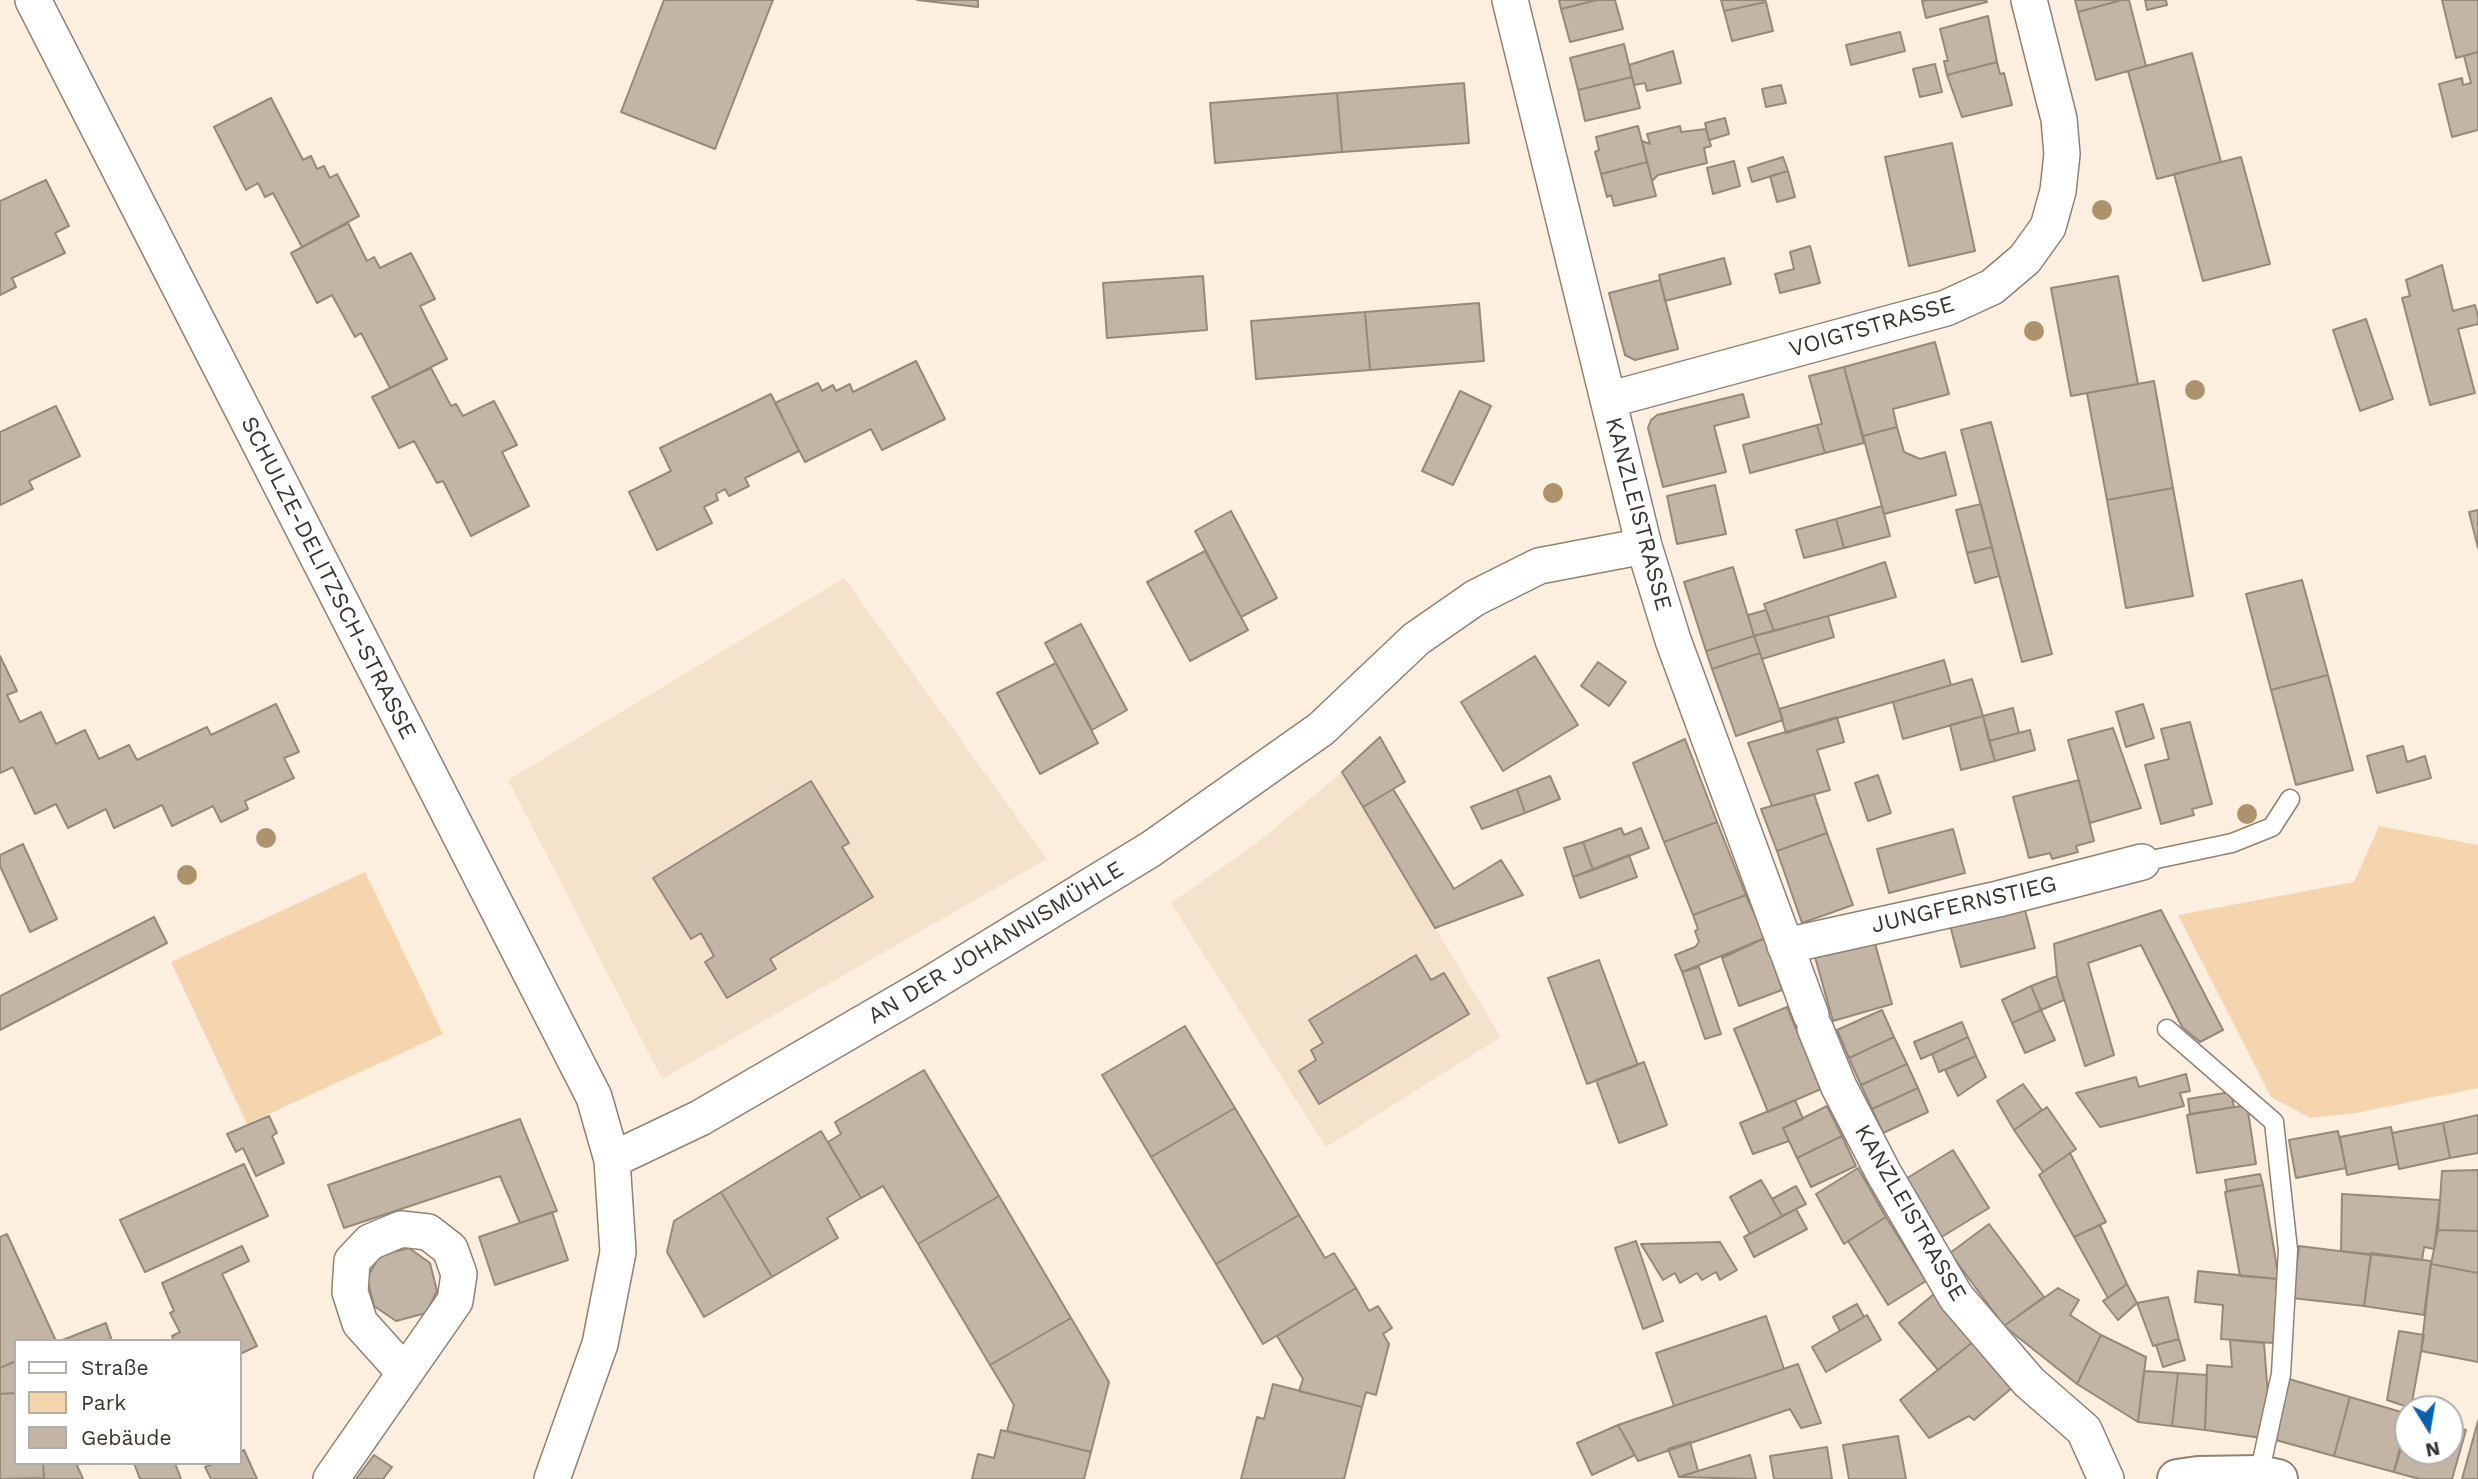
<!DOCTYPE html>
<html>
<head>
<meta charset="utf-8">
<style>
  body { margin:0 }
  #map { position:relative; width:2478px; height:1479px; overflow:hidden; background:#fcefdf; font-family:"Work Sans",sans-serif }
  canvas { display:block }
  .legend { position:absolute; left:14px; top:1339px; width:228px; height:126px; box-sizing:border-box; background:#fff; border:2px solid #b0aeab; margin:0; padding:9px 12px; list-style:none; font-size:21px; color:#3a342e }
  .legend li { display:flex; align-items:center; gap:14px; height:35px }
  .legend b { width:35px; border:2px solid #b0aeab }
  .north { position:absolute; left:2394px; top:1395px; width:70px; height:70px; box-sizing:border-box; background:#fff; border:2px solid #b0aeab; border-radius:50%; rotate:169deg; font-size:19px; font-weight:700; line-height:28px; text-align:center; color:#3a342e }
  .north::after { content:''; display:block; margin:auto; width:24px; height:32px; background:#0662af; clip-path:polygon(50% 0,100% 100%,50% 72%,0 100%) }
</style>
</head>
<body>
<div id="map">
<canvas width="2478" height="1479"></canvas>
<ul class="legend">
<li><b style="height:9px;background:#fff"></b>Straße</li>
<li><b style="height:19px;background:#f5d5ae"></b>Park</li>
<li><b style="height:19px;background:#c2b5a6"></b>Gebäude</li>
</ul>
<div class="north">N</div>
</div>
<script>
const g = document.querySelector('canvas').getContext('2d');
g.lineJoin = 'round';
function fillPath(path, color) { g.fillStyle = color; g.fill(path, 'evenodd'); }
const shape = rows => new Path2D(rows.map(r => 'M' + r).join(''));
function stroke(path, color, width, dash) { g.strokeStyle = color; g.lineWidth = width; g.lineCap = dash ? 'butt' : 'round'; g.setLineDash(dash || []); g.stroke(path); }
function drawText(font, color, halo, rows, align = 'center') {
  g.font = font + ' "Work Sans",sans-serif'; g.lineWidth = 5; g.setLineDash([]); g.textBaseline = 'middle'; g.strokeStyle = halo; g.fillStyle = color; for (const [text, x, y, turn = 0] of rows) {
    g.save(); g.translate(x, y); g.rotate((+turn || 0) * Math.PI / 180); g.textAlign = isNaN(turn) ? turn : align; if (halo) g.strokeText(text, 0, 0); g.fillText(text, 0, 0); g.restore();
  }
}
fillPath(shape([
  [844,578,1047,859,662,1079,508,780],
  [1342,772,1501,1037,1326,1147,1171,903,1257,843]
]), '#f4e2cd');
fillPath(shape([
  [2379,826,2478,845,2478,1088,2356,1113,2310,1118,2271,1097,2178,915,2354,882],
  [365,872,443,1034,247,1124,171,962]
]), '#f5d5ae');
const building = shape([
  [664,0,773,0,715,149,621,112,664,0],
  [917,0,978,0,978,7,917,0],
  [1559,0,1597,0,1561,9,1559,0],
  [1597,0,1615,0,1623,29,1570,42,1561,9,1597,0],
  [1721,0,1765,0,1766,2,1724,11,1721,0],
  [1927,0,1986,0,1987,2,1926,18,1922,1,1927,0],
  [2075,0,2122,0,2078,12,2075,0],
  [2122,0,2129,0,2146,66,2096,80,2078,12,2122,0],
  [2145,0,2166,0,2167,5,2147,10,2145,0],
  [2442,0,2478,0,2478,52,2456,58,2442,0],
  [1766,2,1773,31,1732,41,1724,11,1766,2],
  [1988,16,1997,62,1947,75,1944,61,1948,61,1940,29,1988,16],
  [1900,32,1905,51,1851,65,1846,45,1900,32],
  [1624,44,1632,77,1578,90,1570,58,1624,44],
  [1673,51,1681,83,1647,91,1645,83,1634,85,1629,65,1673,51],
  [2478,52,2478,130,2452,137,2439,84,2462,78,2463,85,2471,83,2464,56,2478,52],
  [2192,53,2221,162,2157,179,2128,71,2192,53],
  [1997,62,2000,74,2004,73,2012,105,1962,117,1947,75,1997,62],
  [1935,64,1942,92,1920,97,1913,69,1935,64],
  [1632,77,1640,108,1585,121,1578,90,1632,77],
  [1464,83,1469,143,1342,152,1337,93,1464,83],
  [1781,85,1786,103,1766,107,1762,89,1781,85],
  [1337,93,1342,152,1215,163,1210,103,1337,93],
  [271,98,303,160,311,156,317,169,324,166,330,178,337,174,359,216,302,247,273,193,265,197,258,183,246,190,214,127,271,98],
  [1725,118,1729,134,1709,140,1705,123,1725,118],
  [1638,126,1647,162,1601,174,1595,152,1599,150,1596,137,1638,126],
  [1680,126,1681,132,1706,129,1711,146,1704,148,1707,163,1658,175,1652,181,1642,141,1650,144,1647,134,1680,126],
  [1952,143,1975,251,1909,266,1885,157,1952,143],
  [1783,157,1788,171,1752,182,1748,168,1783,157],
  [2241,157,2270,264,2203,281,2174,174,2241,157],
  [1734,161,1740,186,1713,194,1707,168,1734,161],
  [1647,162,1656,196,1614,206,1611,195,1607,197,1601,174,1647,162],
  [1788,171,1795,197,1777,202,1770,176,1788,171],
  [46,180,69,226,55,233,65,253,12,278,16,287,0,295,0,201,46,180],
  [348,223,367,261,374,257,380,268,411,253,435,299,420,306,447,359,390,388,361,333,355,337,332,295,317,303,291,253,348,223],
  [1810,246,1820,283,1780,293,1775,274,1794,269,1790,252,1810,246],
  [1724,258,1731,284,1665,301,1659,275,1724,258],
  [2442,265,2453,311,2475,305,2478,316,2478,324,2458,329,2475,393,2430,405,2402,298,2410,296,2406,280,2442,265],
  [1203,276,1207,330,1107,338,1103,283,1203,276],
  [2118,276,2138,384,2071,396,2051,288,2118,276],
  [1660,280,1678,349,1635,360,1625,355,1609,293,1660,280],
  [1479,303,1484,361,1370,370,1365,312,1479,303],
  [1365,312,1370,370,1256,379,1251,321,1365,312],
  [2366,319,2393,399,2360,411,2333,330,2366,319],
  [1935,342,1949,394,1893,409,1897,427,1863,436,1844,367,1935,342],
  [916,361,945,419,882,450,871,429,805,462,775,403,818,383,822,391,833,385,836,391,850,384,853,392,916,361],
  [1844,367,1864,443,1825,453,1817,425,1822,424,1809,376,1844,367],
  [431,368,451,406,456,404,463,416,494,401,517,445,502,452,529,506,471,536,443,481,437,483,414,441,399,448,372,397,431,368],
  [2154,381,2173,488,2107,500,2087,393,2154,381],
  [1460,391,1491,406,1453,485,1422,471,1460,391],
  [771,394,799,451,745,478,749,486,729,496,725,489,716,494,718,500,704,507,712,523,657,550,629,492,671,471,660,448,771,394],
  [1743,394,1749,417,1714,426,1726,472,1663,487,1648,428,1651,420,1657,415,1743,394],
  [56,406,80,456,29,481,33,489,0,505,0,432,56,406],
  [1991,422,2052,654,2022,662,1961,430,1991,422],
  [1817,425,1825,453,1750,473,1743,445,1817,425],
  [1897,427,1904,452,1920,459,1945,452,1956,495,1884,514,1863,436,1897,427],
  [1715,485,1726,534,1677,544,1667,496,1715,485],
  [2173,488,2193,596,2126,608,2107,500,2173,488],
  [1981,504,1992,547,1967,553,1956,510,1981,504],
  [1882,506,1890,536,1844,548,1836,519,1882,506],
  [2478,510,2478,548,2469,512,2478,510],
  [1231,511,1277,598,1241,617,1195,531,1231,511],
  [1836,519,1844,548,1804,558,1796,530,1836,519],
  [1992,547,1999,576,1975,583,1967,553,1992,547],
  [1205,551,1248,630,1190,661,1147,582,1205,551],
  [1885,562,1896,597,1774,631,1764,604,1885,562],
  [1733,567,1754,636,1706,651,1684,582,1733,567],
  [2302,580,2328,675,2271,690,2246,594,2302,580],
  [1766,610,1774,631,1754,636,1748,615,1766,610],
  [1828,616,1834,637,1762,659,1754,636,1828,616],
  [1081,624,1127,710,1092,730,1045,643,1081,624],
  [1754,636,1760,653,1712,669,1706,651,1754,636],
  [1760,653,1783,720,1736,736,1712,669,1760,653],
  [0,656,17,691,7,695,20,722,41,712,56,744,85,730,99,759,129,745,137,760,207,727,211,735,276,704,299,752,284,758,294,778,245,801,248,809,221,822,213,806,172,826,162,805,114,828,106,809,68,828,56,804,35,814,13,767,0,773,0,656],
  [1535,656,1578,725,1503,771,1461,702,1535,656],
  [1944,660,1951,685,1786,733,1779,709,1944,660],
  [1598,662,1626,682,1609,706,1581,686,1598,662],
  [1056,663,1098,743,1040,774,997,693,1056,663],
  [2328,675,2353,770,2296,785,2271,690,2328,675],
  [1972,679,1983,716,1903,739,1893,702,1972,679],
  [2143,704,2154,738,2126,747,2116,712,2143,704],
  [2013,708,2019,733,1989,741,1983,716,2013,708],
  [1983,716,1995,761,1961,770,1950,725,1983,716],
  [1837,717,1844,742,1817,750,1830,790,1772,806,1748,743,1837,717],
  [2190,722,2212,804,2192,809,2194,815,2161,824,2145,765,2169,759,2161,729,2190,722],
  [2113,728,2141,808,2090,823,2068,740,2113,728],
  [2030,730,2035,750,1995,761,1989,741,2030,730],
  [1380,737,1405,782,1363,807,1342,772,1380,737],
  [1685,739,1717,822,1664,842,1633,763,1685,739],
  [2403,746,2407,762,2425,756,2431,778,2377,793,2367,756,2403,746],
  [1878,775,1891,813,1868,821,1855,783,1878,775],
  [1550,776,1560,799,1525,813,1517,789,1550,776],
  [2079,780,2094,841,2076,846,2078,852,2052,859,2050,853,2029,858,2013,797,2079,780],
  [811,781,849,843,842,847,873,897,770,959,776,969,727,998,705,962,714,956,701,933,691,939,653,878,811,781],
  [1393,789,1454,889,1501,860,1523,895,1435,928,1363,807,1393,789],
  [1517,789,1525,813,1482,829,1471,807,1517,789],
  [1814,794,1827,833,1777,851,1761,809,1814,794],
  [1717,822,1746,895,1693,915,1664,842,1717,822],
  [1621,828,1624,835,1641,828,1649,848,1593,870,1583,842,1621,828],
  [1953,829,1965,873,1889,893,1877,849,1953,829],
  [1827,833,1853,905,1802,923,1777,851,1827,833],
  [1583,842,1593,870,1573,877,1564,848,1583,842],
  [23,844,57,919,30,932,0,866,0,855,23,844],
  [1629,855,1637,877,1580,898,1573,877,1629,855],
  [1746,895,1765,938,1682,972,1675,955,1695,947,1699,942,1695,931,1698,929,1693,915,1746,895],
  [2024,906,2035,948,1961,967,1950,925,2024,906],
  [2161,910,2223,1030,2200,1042,2182,1027,2141,945,2088,963,2114,1055,2085,1066,2057,976,2054,944,2161,910],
  [154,917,167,943,0,1030,0,996,154,917],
  [1765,938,1782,990,1739,1006,1722,958,1765,938],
  [1874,940,1892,1004,1833,1021,1815,957,1874,940],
  [1416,955,1431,980,1444,973,1469,1014,1319,1104,1299,1071,1316,1060,1311,1050,1323,1043,1309,1020,1416,955],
  [1599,960,1638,1065,1587,1084,1548,978,1599,960],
  [1699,967,1721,1034,1705,1039,1682,972,1699,967],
  [2057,976,2064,1000,2041,1010,2031,986,2057,976],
  [2031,986,2041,1010,2012,1023,2002,1000,2031,986],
  [1787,1007,1821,1089,1768,1112,1734,1029,1787,1007],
  [1882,1010,1894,1037,1849,1058,1837,1030,1882,1010],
  [2041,1010,2055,1040,2025,1053,2012,1023,2041,1010],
  [1962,1022,1968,1037,1921,1059,1914,1042,1962,1022],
  [1185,1026,1235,1108,1151,1157,1102,1075,1185,1026],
  [1894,1037,1907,1064,1861,1085,1849,1058,1894,1037],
  [1968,1037,1976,1056,1939,1072,1932,1054,1968,1037],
  [1976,1056,1986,1077,1958,1096,1945,1070,1976,1056],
  [1644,1062,1667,1125,1619,1143,1596,1080,1644,1062],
  [1907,1064,1918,1088,1872,1109,1861,1085,1907,1064],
  [924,1070,999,1196,918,1244,883,1186,861,1198,828,1142,841,1134,835,1122,924,1070],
  [2186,1074,2190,1091,2180,1093,2184,1106,2100,1127,2076,1093,2136,1077,2139,1087,2186,1074],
  [2023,1084,2042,1110,2014,1130,1997,1101,2023,1084],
  [1918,1088,1928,1112,1883,1133,1872,1109,1918,1088],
  [2231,1092,2234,1107,2190,1114,2188,1099,2231,1092],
  [1795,1100,1803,1119,1783,1128,1789,1141,1753,1154,1740,1123,1795,1100],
  [2247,1105,2256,1164,2197,1173,2187,1115,2247,1105],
  [1827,1106,1842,1136,1797,1158,1783,1128,1827,1106],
  [2047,1107,2076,1149,2043,1172,2014,1130,2047,1107],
  [1235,1108,1299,1215,1216,1264,1151,1157,1235,1108],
  [2478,1115,2478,1153,2450,1158,2443,1123,2478,1115],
  [269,1116,277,1133,272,1136,284,1163,256,1176,243,1148,236,1152,227,1134,269,1116],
  [520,1119,557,1211,520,1223,500,1176,344,1228,328,1185,520,1119],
  [2443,1123,2450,1158,2399,1169,2392,1133,2443,1123],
  [2391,1127,2398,1164,2347,1175,2340,1137,2391,1127],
  [821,1131,861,1198,827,1218,838,1238,772,1277,721,1192,821,1131],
  [2338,1131,2346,1168,2296,1178,2289,1140,2338,1131],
  [1842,1136,1856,1166,1811,1187,1797,1158,1842,1136],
  [1953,1150,1989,1208,1940,1238,1904,1180,1953,1150],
  [2070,1153,2106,1222,2074,1237,2039,1175,2070,1153],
  [244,1164,268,1216,145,1272,120,1220,244,1164],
  [1858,1168,1886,1217,1844,1244,1816,1194,1858,1168],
  [2478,1170,2478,1231,2438,1230,2442,1171,2478,1170],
  [2260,1174,2263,1185,2227,1191,2225,1180,2260,1174],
  [1761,1180,1782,1216,1750,1234,1730,1197,1761,1180],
  [2263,1185,2279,1279,2240,1276,2225,1192,2263,1185],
  [1796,1186,1806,1204,1782,1216,1772,1199,1796,1186],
  [721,1192,772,1277,704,1317,667,1252,674,1221,721,1192],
  [2342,1194,2440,1200,2434,1249,2424,1247,2422,1260,2341,1251,2342,1194],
  [999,1196,1071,1318,990,1365,918,1244,999,1196],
  [1796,1209,1807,1229,1754,1257,1744,1237,1796,1209],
  [552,1212,568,1260,495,1285,479,1237,552,1212],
  [1299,1215,1325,1258,1334,1253,1356,1288,1263,1344,1216,1264,1299,1215],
  [1886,1217,1926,1281,1888,1305,1848,1241,1886,1217],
  [1989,1224,2044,1297,2004,1326,1950,1253,1989,1224],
  [2100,1225,2127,1284,2108,1298,2074,1237,2100,1225],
  [2438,1230,2478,1231,2478,1273,2431,1264,2438,1230],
  [7,1234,56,1341,16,1341,16,1361,0,1368,0,1237,7,1234],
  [1636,1241,1663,1321,1643,1329,1615,1248,1636,1241],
  [1720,1242,1737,1270,1720,1280,1716,1272,1702,1280,1697,1273,1680,1283,1675,1273,1663,1280,1641,1244,1720,1242],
  [242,1246,249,1261,222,1274,257,1346,240,1354,240,1341,174,1341,172,1336,180,1332,170,1313,174,1311,162,1283,242,1246],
  [2299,1246,2371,1255,2364,1306,2292,1298,2299,1246],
  [409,1248,430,1263,437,1291,426,1313,396,1321,374,1306,367,1278,380,1255,409,1248],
  [2371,1253,2431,1261,2424,1315,2364,1306,2371,1253],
  [2431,1264,2478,1273,2478,1362,2421,1351,2431,1264],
  [2198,1271,2279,1279,2273,1343,2221,1339,2223,1305,2195,1302,2198,1271],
  [2127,1284,2137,1303,2118,1320,2103,1301,2127,1284],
  [1356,1288,1369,1311,1378,1306,1392,1328,1383,1334,1389,1344,1376,1395,1366,1392,1362,1407,1299,1391,1303,1379,1277,1336,1356,1288],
  [2058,1288,2079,1300,2070,1315,2101,1335,2077,1384,2004,1326,2058,1288],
  [1934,1294,1974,1341,1938,1370,1899,1323,1934,1294],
  [2168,1297,2179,1339,2153,1346,2137,1303,2168,1297],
  [1857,1304,1864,1317,1840,1331,1833,1317,1857,1304],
  [1867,1315,1881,1340,1826,1372,1812,1347,1867,1315],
  [1766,1316,1784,1369,1674,1406,1656,1353,1766,1316],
  [1071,1318,1109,1382,1091,1452,1007,1431,1014,1405,990,1365,1071,1318],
  [106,1323,112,1341,60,1341,106,1323],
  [2399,1331,2424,1335,2411,1408,2387,1400,2399,1331],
  [2101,1335,2146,1357,2138,1422,2077,1384,2101,1335],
  [2179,1339,2185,1360,2163,1367,2156,1345,2179,1339],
  [2230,1340,2264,1343,2269,1411,2262,1438,2205,1430,2207,1365,2232,1367,2230,1340],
  [1974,1341,2013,1387,1974,1420,1969,1416,1929,1438,1900,1400,1974,1341],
  [16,1361,16,1393,0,1394,0,1368,16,1361],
  [1798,1364,1821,1423,1801,1428,1790,1409,1638,1461,1618,1425,1798,1364],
  [2144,1371,2178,1373,2172,1426,2138,1422,2144,1371],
  [2178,1373,2207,1375,2205,1430,2172,1426,2178,1373],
  [2289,1379,2350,1397,2334,1456,2272,1439,2289,1379],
  [1273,1384,1362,1407,1344,1479,1241,1479,1257,1417,1264,1419,1273,1384],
  [16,1393,16,1463,43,1463,44,1478,0,1479,0,1394,16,1393],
  [2350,1397,2408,1414,2394,1472,2334,1456,2350,1397],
  [2478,1421,2478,1479,2462,1479,2478,1421],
  [1618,1425,1635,1455,1592,1475,1577,1443,1618,1425],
  [2408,1425,2408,1451,2450,1451,2450,1426,2466,1430,2452,1479,2419,1479,2394,1472,2408,1425],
  [1001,1430,1091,1452,1084,1479,972,1479,978,1454,994,1458,1001,1430],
  [1898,1436,1906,1479,1849,1479,1843,1445,1898,1436],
  [1690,1442,1698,1471,1679,1477,1668,1449,1690,1442],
  [1827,1447,1832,1479,1774,1479,1770,1456,1827,1447],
  [244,1450,257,1479,211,1479,205,1467,215,1463,240,1463,240,1452,244,1450],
  [374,1455,392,1467,383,1479,356,1479,374,1455],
  [1750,1455,1756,1479,1679,1477,1698,1471,1750,1455],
  [43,1463,76,1463,83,1479,22,1479,44,1478,43,1463],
  [134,1463,175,1463,181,1479,140,1479,134,1463]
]);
fillPath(building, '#c2b5a6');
stroke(building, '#96897b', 2);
const lane = shape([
  [2142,862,2232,843,2272,827,2290,799],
  [2167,1029,2274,1122,2288,1250,2281,1374,2259,1475]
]);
const street = shape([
  [33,0,594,1097,612,1160,618,1252,600,1344,552,1479],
  [1510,0,1644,546,1673,640,1811,1015],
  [1608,400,1946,308,1992,287,2025,259,2048,227,2058,191,2062,154,2059,119,2029,0],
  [1785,946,1998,899,2142,862],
  [1815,1028,1839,1087,1883,1172,1956,1297,2029,1382,2084,1430,2106,1479],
  [612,1160,700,1118,927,986,1151,849,1321,729,1416,639,1475,598,1539,566,1644,546],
  [331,1479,455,1301,459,1274,450,1249,428,1232,401,1229,370,1242,352,1261,350,1292,360,1323,405,1373]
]);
const secondary = shape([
  [2177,1479,2198,1476,2259,1475,2278,1479]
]);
stroke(lane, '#8e8274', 21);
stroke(street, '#8e8274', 38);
stroke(secondary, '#8e8274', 42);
stroke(lane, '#fff', 18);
stroke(street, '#fff', 35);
stroke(secondary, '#fff', 38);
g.fillStyle = '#ad936b';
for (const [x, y] of [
  [2102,210],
  [2034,331],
  [2195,390],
  [1553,493],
  [2247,814],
  [266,838],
  [187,875]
]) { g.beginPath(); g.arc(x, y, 10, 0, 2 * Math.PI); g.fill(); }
drawText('23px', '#3a342e', '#fff', [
  ["VOIGTSTRASSE",1872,327,-16],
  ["KANZLEISTRASSE",1638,514,75],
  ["SCHULZE-DELITZSCH-STRASSE",328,578,63],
  ["JUNGFERNSTIEG",1964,905,-13],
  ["AN DER JOHANNISMÜHLE",996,943,-31],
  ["KANZLEISTRASSE",1910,1213,60]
]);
</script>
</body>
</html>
